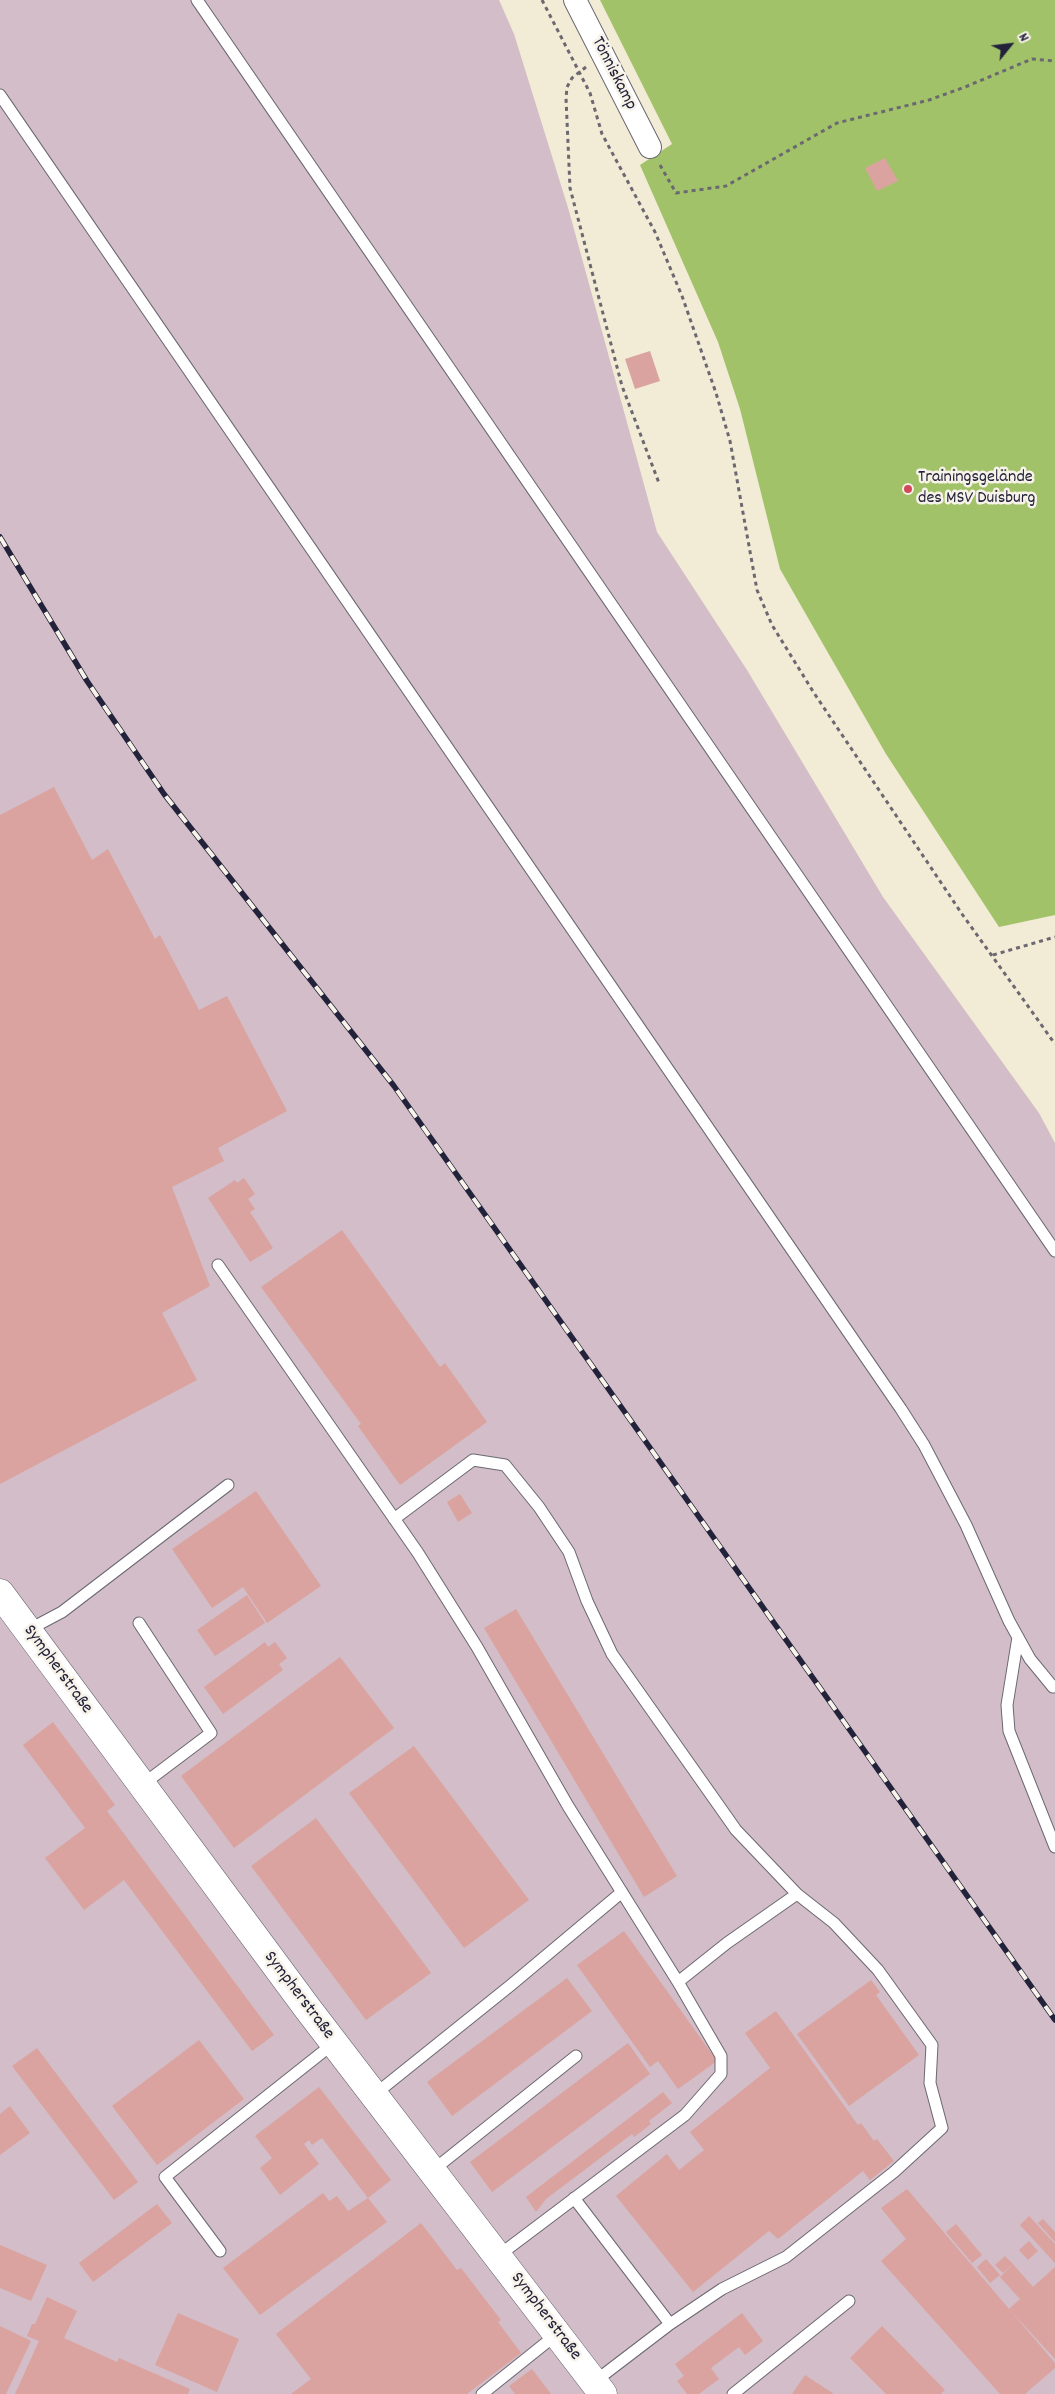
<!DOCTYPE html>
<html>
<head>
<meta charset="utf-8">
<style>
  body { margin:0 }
  #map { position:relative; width:1055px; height:2394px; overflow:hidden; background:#f2ebd5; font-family:Dekko,sans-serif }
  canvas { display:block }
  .north { position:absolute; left:985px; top:20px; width:50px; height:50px; -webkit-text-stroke:4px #f7f3e8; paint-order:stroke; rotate:61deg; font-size:14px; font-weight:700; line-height:20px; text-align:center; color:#22223b }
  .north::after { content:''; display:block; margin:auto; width:18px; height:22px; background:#22223b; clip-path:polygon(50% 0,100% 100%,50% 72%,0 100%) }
</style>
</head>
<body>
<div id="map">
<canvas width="1055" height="2394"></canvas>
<div class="north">N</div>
</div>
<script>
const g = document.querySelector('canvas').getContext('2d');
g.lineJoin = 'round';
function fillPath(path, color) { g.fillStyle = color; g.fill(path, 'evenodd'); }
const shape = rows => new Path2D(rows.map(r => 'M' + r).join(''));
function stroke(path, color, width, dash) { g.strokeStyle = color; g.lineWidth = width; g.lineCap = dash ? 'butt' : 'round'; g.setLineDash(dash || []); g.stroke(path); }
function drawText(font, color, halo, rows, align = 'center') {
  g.font = font + ' Dekko,sans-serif'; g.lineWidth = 5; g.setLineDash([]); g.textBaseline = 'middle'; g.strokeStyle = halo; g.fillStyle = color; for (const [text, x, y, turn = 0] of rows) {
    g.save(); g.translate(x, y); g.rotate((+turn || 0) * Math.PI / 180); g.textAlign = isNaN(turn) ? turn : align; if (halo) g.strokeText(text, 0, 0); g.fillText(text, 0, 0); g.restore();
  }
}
fillPath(shape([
  [0,0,499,0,514,34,569,211,657,532,747,670,883,897,1039,1113,1055,1143,1055,2394,0,2394]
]), '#d2bdc8');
fillPath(shape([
  [600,0,1055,0,1055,915,999,927,886,754,780,569,740,409,718,342,640,165,672,144]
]), '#a2c26a');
fillPath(shape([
  [885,158,898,181,877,191,865,168],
  [650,351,660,381,635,389,625,359],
  [54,787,92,860,108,849,155,939,160,935,199,1010,227,996,287,1111,218,1148,224,1161,172,1187,210,1286,162,1313,197,1380,0,1484,0,815],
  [244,1178,255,1194,248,1199,255,1209,250,1212,273,1248,250,1262,208,1198,235,1180,237,1183],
  [342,1230,440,1367,445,1363,487,1422,400,1485,358,1426,361,1424,261,1287],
  [256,1491,321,1586,267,1623,243,1587,212,1608,172,1549],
  [460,1494,472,1513,458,1522,447,1502],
  [247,1595,265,1623,215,1656,197,1630],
  [516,1609,677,1876,644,1897,484,1628],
  [265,1642,268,1647,275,1642,287,1658,279,1664,283,1670,223,1714,204,1687],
  [340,1657,394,1728,234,1848,181,1776],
  [53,1722,115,1805,107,1811,274,2035,252,2051,124,1880,84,1910,45,1858,85,1828,23,1745],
  [414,1746,529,1900,464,1948,349,1793],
  [316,1818,431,1973,366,2020,251,1866],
  [624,1931,717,2061,678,2089,658,2061,650,2067,577,1965],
  [567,1978,592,2011,452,2116,427,2082],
  [871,1980,880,1992,876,1995,919,2055,849,2106,797,2034],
  [776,2011,858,2125,861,2123,874,2141,877,2139,894,2161,870,2180,863,2171,778,2239,769,2231,693,2292,616,2196,667,2154,679,2170,704,2150,690,2132,770,2068,745,2033],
  [199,2040,244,2099,157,2165,112,2106],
  [628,2043,650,2074,492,2192,470,2162],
  [37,2048,138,2182,114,2200,12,2066],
  [319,2087,391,2180,368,2198,322,2138,312,2145,309,2140,304,2144,319,2164,280,2195,260,2168,272,2158,255,2136],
  [663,2092,672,2103,649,2121,651,2124,634,2137,632,2134,546,2199,536,2212,526,2197],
  [10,2106,30,2133,0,2155,0,2114],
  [907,2189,1055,2363,1055,2368,1025,2394,1000,2394,881,2261,906,2239,881,2208],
  [323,2193,329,2201,337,2196,348,2211,368,2198,387,2222,260,2315,223,2268],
  [157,2204,172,2223,93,2282,79,2263],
  [1029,2216,1055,2244,1055,2263,1020,2225],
  [1043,2219,1055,2232,1055,2242,1038,2223],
  [421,2223,457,2270,461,2268,501,2320,498,2322,521,2353,467,2394,291,2394,311,2379,276,2334],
  [956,2224,982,2255,972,2263,946,2232],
  [1029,2241,1038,2251,1028,2260,1019,2250],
  [0,2245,47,2265,31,2301,0,2288],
  [1005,2256,1013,2264,1003,2273,995,2265],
  [986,2259,1000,2275,990,2283,977,2267],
  [1013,2264,1033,2287,1055,2267,1055,2359,1009,2309,1020,2299,1000,2277],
  [47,2297,77,2311,64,2338,117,2362,119,2358,190,2389,188,2394,15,2394,39,2341,27,2336,32,2324,35,2324],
  [178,2313,239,2339,217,2392,155,2365],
  [742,2313,763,2341,745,2355,739,2347,711,2368,719,2379,699,2394,687,2394,677,2381,684,2376,675,2364],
  [0,2326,31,2341,6,2394,0,2394],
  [882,2326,945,2390,941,2394,886,2394,850,2358],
  [532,2369,551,2394,515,2394,509,2386],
  [805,2375,834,2394,792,2394]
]), '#dba39f');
const lane = shape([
  [197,0,1055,1251],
  [0,95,901,1409,924,1445,966,1525,1009,1621,1030,1659,1053,1687],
  [218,1265,418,1553,477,1647,568,1806,678,1982,721,2056,721,2074,685,2115,498,2256],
  [394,1519,473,1460,505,1465,539,1507,569,1552,587,1601,612,1654,736,1830,797,1894],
  [139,1623,211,1733,142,1785],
  [28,1630,62,1612,228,1485],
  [1018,1637,1007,1705,1009,1731,1055,1847],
  [374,2095,511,1985,622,1892],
  [432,2171,576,2056],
  [574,2198,670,2324],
  [220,2251,165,2177,334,2043],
  [594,2382,670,2324,722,2289,786,2257,894,2172,942,2128,930,2083,932,2045,878,1970,834,1923,797,1894,727,1943,678,1982],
  [482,2394,557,2334],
  [733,2394,849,2301]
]);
const street = shape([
  [575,0,650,147]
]);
const secondary = shape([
  [0,1593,308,2009,603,2394]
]);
stroke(lane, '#6b6871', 13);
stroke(street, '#6b6871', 24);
stroke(secondary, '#6b6871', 29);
stroke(shape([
  [542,0,590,93,602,134,655,232,682,296,716,393,730,441,757,590,772,625,814,693,962,914,1055,1044],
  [586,67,572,78,567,87,566,98,570,188,622,386,659,483],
  [660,165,676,193,726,186,837,123,929,100,965,87,1032,59,1055,61],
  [993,955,1055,937]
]), '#6b6871', 3, [4, 4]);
stroke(lane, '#fff', 11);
stroke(street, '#fff', 22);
stroke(secondary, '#fff', 28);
const rail = shape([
  [0,537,87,681,164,794,394,1086,1055,2020]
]);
stroke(rail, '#22223b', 5.5);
stroke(rail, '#f7f3e8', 4, [11]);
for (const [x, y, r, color] of [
  [908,489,5,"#d1495b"]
]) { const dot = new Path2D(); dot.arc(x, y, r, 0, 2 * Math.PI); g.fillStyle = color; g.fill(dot); stroke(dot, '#f7f3e8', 2); }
drawText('18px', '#22223b', '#f7f3e8', [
  ["Tönniskamp",613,74,63],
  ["Sympherstraße",57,1670,54],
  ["Sympherstraße",298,1996,53],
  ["Sympherstraße",545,2317,53]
]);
drawText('18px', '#22223b', '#f7f3e8', [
  ["Trainingsgelände",918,479],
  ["des MSV Duisburg",918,500]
], 'left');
</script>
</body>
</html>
